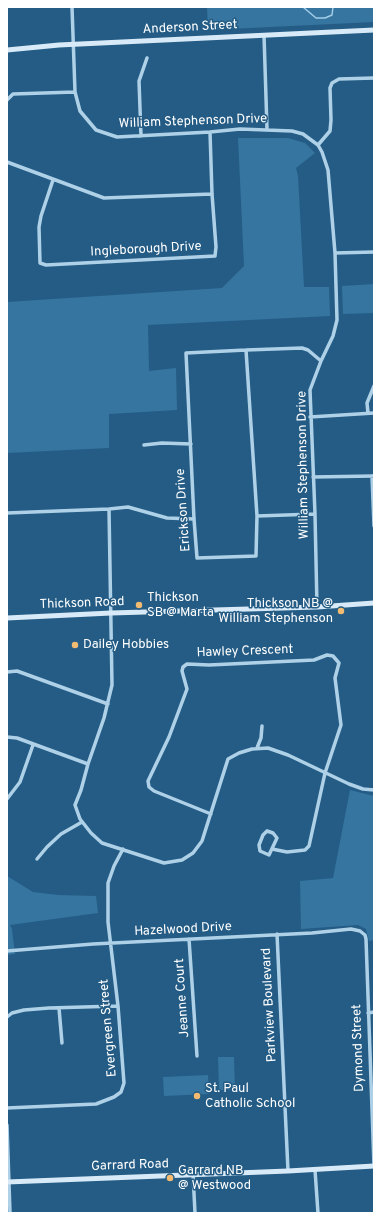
<!DOCTYPE html>
<html>
<head>
<meta charset="utf-8">
<style>
  body { margin:0 }
  #map { position:relative; width:381px; height:1220px; overflow:hidden; background:#245c85; font-family:Overpass,sans-serif }
  canvas { display:block }
  .frame { position:absolute; inset:0; border:8px solid #fff; pointer-events:none }
</style>
</head>
<body>
<div id="map">
<canvas width="381" height="1220"></canvas>
<div class="frame"></div>
</div>
<script>
const g = document.querySelector('canvas').getContext('2d');
g.lineJoin = 'round';
function fillPath(path, color) { g.fillStyle = color; g.fill(path, 'evenodd'); }
const shape = rows => new Path2D(rows.map(r => 'M' + r).join(''));
function stroke(path, color, width, dash) { g.strokeStyle = color; g.lineWidth = width; g.lineCap = dash ? 'butt' : 'round'; g.setLineDash(dash || []); g.stroke(path); }
function drawText(font, color, halo, rows, align = 'center') {
  g.font = font + ' Overpass,sans-serif'; g.lineWidth = 3; g.setLineDash([]); g.textBaseline = 'middle'; g.strokeStyle = halo; g.fillStyle = color; for (const [text, x, y, turn = 0] of rows) {
    g.save(); g.translate(x, y); g.rotate((+turn || 0) * Math.PI / 180); g.textAlign = isNaN(turn) ? turn : align; if (halo) g.strokeText(text, 0, 0); g.fillText(text, 0, 0); g.restore();
  }
}
fillPath(shape([
  [207,7,374,7,374,22,208,30],
  [238,138,288,138,305,143,315,153,296,168,298,176,304,287,329,287,330,316,148,325,149,371,176,368,177,410,109,414,109,448,7,453,7,302,222,288,244,266],
  [374,284,374,313,343,314,342,286],
  [350,790,374,796,374,940,369,941,366,929,358,925,301,929,300,881,333,878],
  [7,876,33,892,58,895,96,896,98,913,10,925,12,929,15,954,7,955],
  [218,1057,234,1057,235,1090,219,1090],
  [208,1075,209,1094,164,1096,163,1077]
]), '#3575a0');
stroke(shape([
  [303,7,316,18,325,18,332,15,333,7]
]), '#a2cde9', 1.5);
stroke(shape([
  [72,7,75,92,80,111,96,130,117,137,210,132,240,129,292,131,303,134,318,145,322,152,328,170,335,253,337,320,333,336,321,361,310,390,315,514,317,607],
  [264,35,267,129],
  [7,100,13,94,75,92],
  [141,136,139,81,147,58],
  [318,145,330,131,331,120,330,88,332,83,339,79,374,78],
  [7,162,104,198,212,194],
  [53,180,41,216,39,227,40,263,46,265,215,256,216,247,212,194,210,132],
  [335,253,374,252],
  [246,350,257,516,256,556,197,558,194,519,186,353,246,350,302,348,308,350,321,361],
  [368,413,367,403,374,386],
  [310,417,374,413],
  [144,445,162,443,191,444],
  [372,476,374,526],
  [313,477,374,476],
  [109,509,112,685,104,718,88,764,81,790,75,805,80,819,91,833,102,843,164,863,182,860,193,853,202,841,228,759,239,753,252,749,268,748,288,755,349,784,363,789,374,790],
  [7,513,109,509,128,507,167,518,194,519],
  [257,516,315,514],
  [7,672,17,671,108,704],
  [7,737,17,738,88,764],
  [257,748,261,738,262,726],
  [7,799,20,782,33,745],
  [211,814,154,791,149,787,148,781,169,737,187,689,182,671,183,667,187,664,209,665,314,660,327,655,333,656,339,663,335,678,341,725,325,773,309,846,305,850,287,852,272,849],
  [267,831,273,833,277,838,269,855,260,851,259,845,263,835,267,831],
  [37,859,47,847,61,834,82,822],
  [277,934,288,1171],
  [189,939,197,1056],
  [7,951,93,944,312,933,351,929,360,931,365,935,366,939,374,1166],
  [59,1008,62,1043],
  [368,1013,374,1012],
  [7,1017,12,1013,24,1010,49,1008,118,1006],
  [7,1108,96,1104,114,1097,121,1092,124,1083,118,1006,108,922,108,883,114,866,123,849],
  [7,1125,10,1213],
  [315,1170,318,1213],
  [193,1174,195,1213]
]), '#aed1e8', 3.5);
stroke(shape([
  [7,50,59,45,374,30],
  [7,618,111,613,317,607,374,603],
  [7,1182,288,1171,374,1166]
]), '#d8eaf7', 5);
for (const [x, y, r, color] of [
  [139,605,4,"#f3bb71"],
  [341,611,4,"#f3bb71"],
  [75,645,4,"#f3bb71"],
  [197,1096,4,"#f3bb71"],
  [170,1178,4,"#f3bb71"]
]) { const dot = new Path2D(); dot.arc(x, y, r, 0, 2 * Math.PI); g.fillStyle = color; g.fill(dot); stroke(dot, '#245c85', 1.5); }
drawText('13px', '#fff', '#245c85', [
  ["Anderson Street",190,28,-3],
  ["William Stephenson Drive",193,122,-2],
  ["Ingleborough Drive",146,250,-3],
  ["William Stephenson Drive",304,465,-91],
  ["Erickson Drive",184,510,-94],
  ["Thickson Road",82,604,-2],
  ["Hawley Crescent",245,652,-2],
  ["Hazelwood Drive",183,930,-3],
  ["Jeanne Court",183,998,-94],
  ["Parkview Boulevard",270,1005,-93],
  ["Evergreen Street",109,1028,-95],
  ["Dymond Street",359,1048,-92],
  ["Garrard Road",130,1166,-2]
]);
drawText('13px', '#fff', '#245c85', [
  ["Thickson",147,598],
  ["SB @ Marta",147,613],
  ["Thickson NB @",333,604,"right"],
  ["William Stephenson",333,619,"right"],
  ["Dailey Hobbies",83,645],
  ["St. Paul",205,1089],
  ["Catholic School",205,1104],
  ["Garrard NB",178,1171],
  ["@ Westwood",178,1186]
], 'left');
</script>
</body>
</html>
